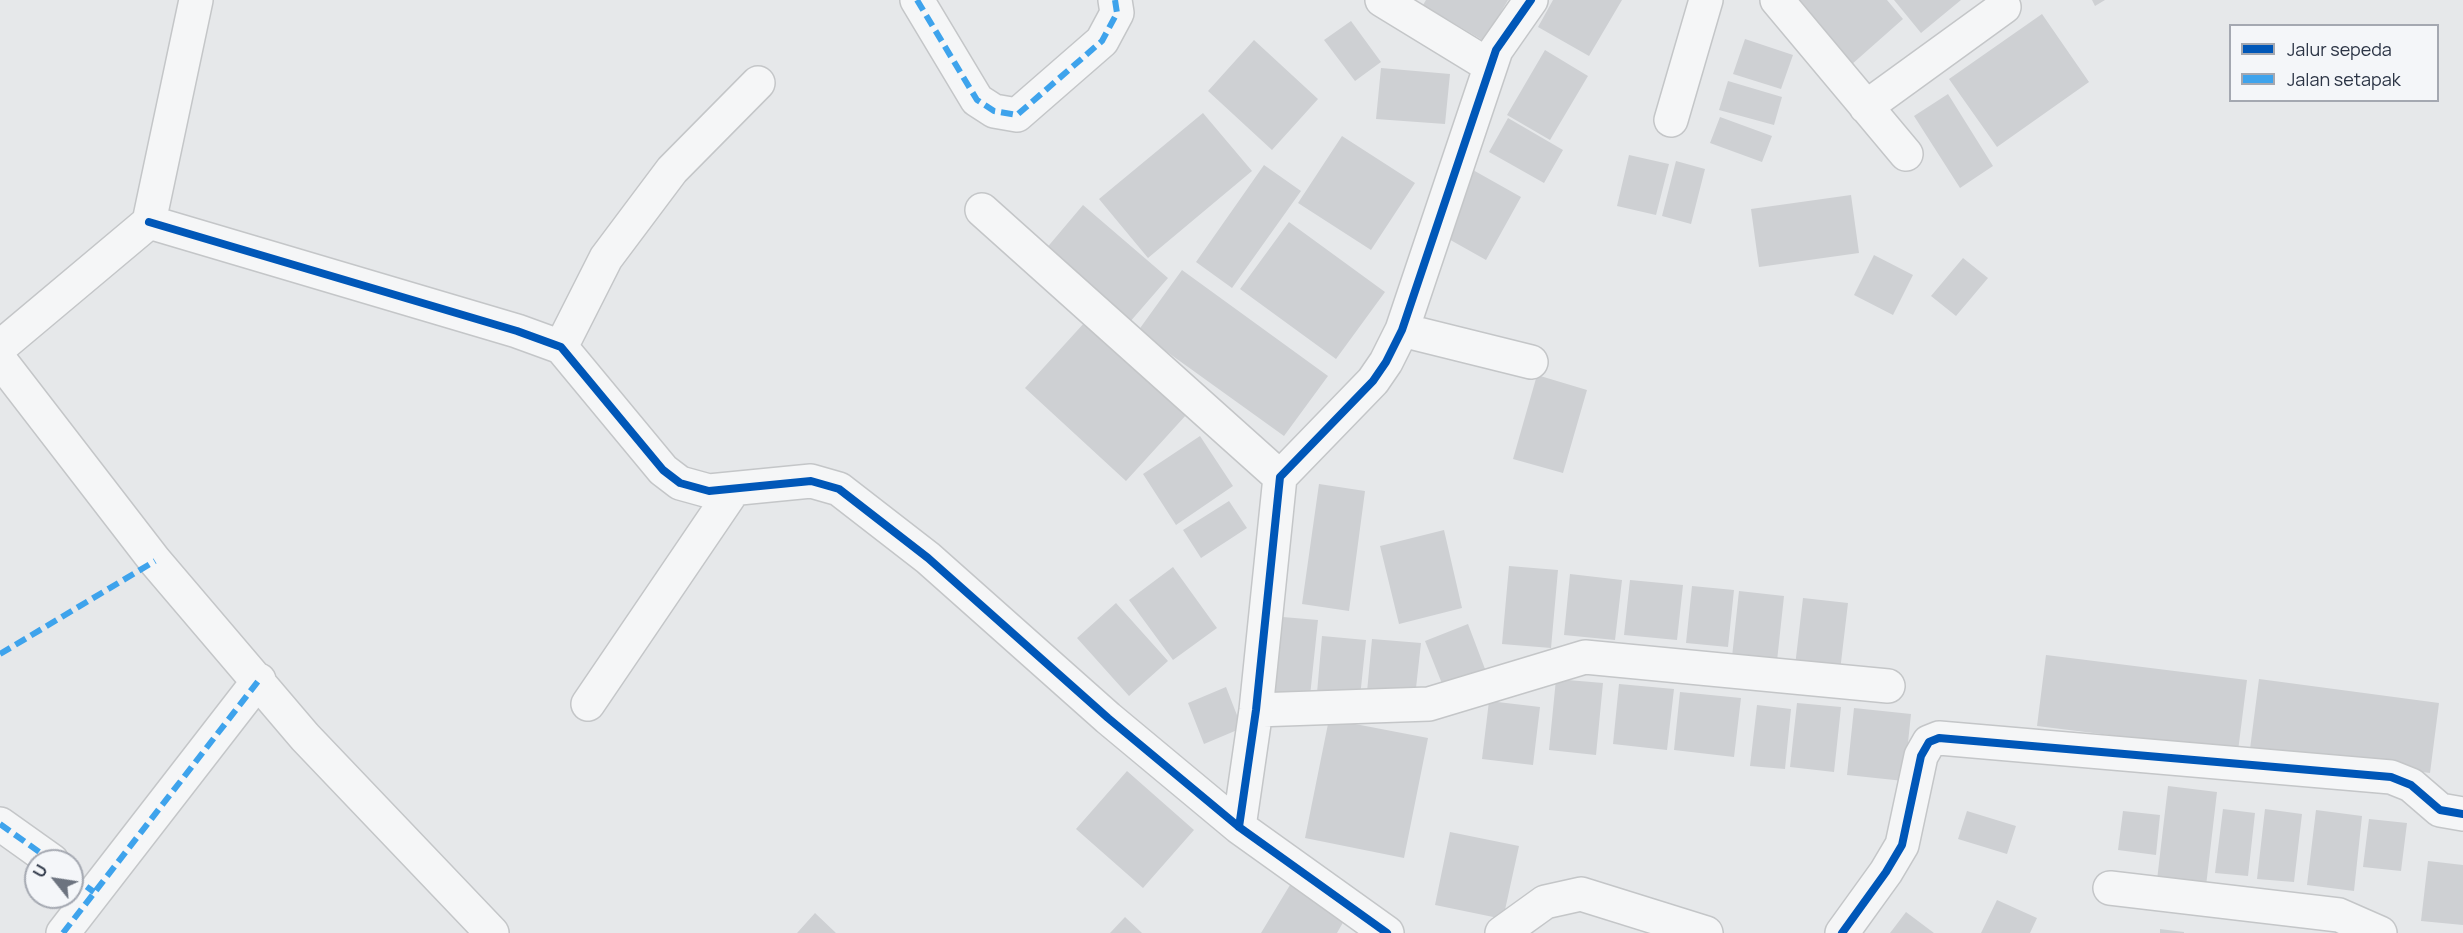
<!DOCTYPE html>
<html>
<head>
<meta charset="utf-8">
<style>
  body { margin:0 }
  #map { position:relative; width:2463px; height:933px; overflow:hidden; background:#e6e8ea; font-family:Manrope,sans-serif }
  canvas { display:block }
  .legend { position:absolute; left:2229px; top:24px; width:210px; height:78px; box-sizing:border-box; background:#f4f6f9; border:2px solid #a4a8b1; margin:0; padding:8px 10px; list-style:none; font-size:18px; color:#2b3445 }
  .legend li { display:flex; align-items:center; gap:12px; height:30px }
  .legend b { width:30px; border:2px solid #a4a8b1 }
  .north { position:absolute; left:24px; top:849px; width:60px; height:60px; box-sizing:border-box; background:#f4f6f9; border:2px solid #a4a8b1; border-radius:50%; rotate:300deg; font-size:16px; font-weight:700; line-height:24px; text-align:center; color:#2b3445 }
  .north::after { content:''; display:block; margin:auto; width:21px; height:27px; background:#6c737f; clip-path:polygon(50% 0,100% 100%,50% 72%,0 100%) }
</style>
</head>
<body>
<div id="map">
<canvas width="2463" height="933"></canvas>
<ul class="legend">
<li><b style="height:8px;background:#0057b8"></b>Jalur sepeda</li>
<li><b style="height:8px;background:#3ea3ec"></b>Jalan setapak</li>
</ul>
<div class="north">U</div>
</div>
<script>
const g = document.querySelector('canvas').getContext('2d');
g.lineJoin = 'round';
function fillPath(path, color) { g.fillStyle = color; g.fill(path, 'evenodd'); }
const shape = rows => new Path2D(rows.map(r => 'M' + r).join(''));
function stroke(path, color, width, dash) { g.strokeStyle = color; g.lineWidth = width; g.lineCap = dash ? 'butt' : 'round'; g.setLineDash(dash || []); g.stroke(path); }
fillPath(shape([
  [1426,0,1508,0,1484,41,1423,5],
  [1553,0,1622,0,1589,56,1538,27],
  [1796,0,1887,0,1903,19,1851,65],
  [1894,0,1961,0,1921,33],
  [2092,0,2105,0,2095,6],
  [2042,14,2089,82,1997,147,1949,79],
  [1351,21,1381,62,1355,81,1324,40],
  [1745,39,1793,55,1781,89,1733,74],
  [1254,40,1318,99,1272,150,1208,91],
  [1545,50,1588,76,1550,140,1507,115],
  [1381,68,1450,74,1445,124,1376,119],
  [1728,81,1782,97,1774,125,1719,110],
  [1948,94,1993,166,1960,188,1914,116],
  [1203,113,1252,171,1148,258,1099,199],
  [1720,117,1772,136,1762,162,1710,143],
  [1508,118,1563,150,1544,183,1489,152],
  [1342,136,1415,183,1371,250,1298,203],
  [1629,155,1669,164,1656,215,1617,206],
  [1676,161,1705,169,1691,224,1662,216],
  [1264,165,1301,191,1232,288,1196,262],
  [1473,170,1521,197,1486,260,1438,233],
  [1851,195,1859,253,1759,267,1751,209],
  [1083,205,1168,278,1129,323,1045,250],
  [1289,222,1385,292,1336,359,1240,289],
  [1874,255,1913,275,1893,315,1854,295],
  [1963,258,1988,278,1956,316,1931,296],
  [1182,270,1328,376,1284,436,1138,331],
  [1085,322,1187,414,1126,481,1025,388],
  [1537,375,1587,390,1563,473,1513,459],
  [1200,436,1233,486,1176,525,1143,474],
  [1319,484,1365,491,1349,611,1302,604],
  [1229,501,1247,528,1201,558,1183,530],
  [1444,530,1462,608,1399,624,1380,546],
  [1509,566,1558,570,1551,648,1502,644],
  [1173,567,1217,628,1173,660,1129,600],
  [1570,574,1622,580,1615,640,1564,635],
  [1630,580,1683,585,1677,640,1624,635],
  [1692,586,1734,590,1728,647,1686,643],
  [1739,591,1784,596,1777,661,1732,657],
  [1803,598,1848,603,1840,671,1795,666],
  [1116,603,1168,661,1129,696,1077,638],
  [1271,616,1318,620,1310,696,1264,692],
  [1468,624,1485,669,1443,686,1425,641],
  [1322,636,1366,640,1360,697,1317,693],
  [1372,639,1421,643,1415,697,1367,692],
  [2046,655,2247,680,2238,751,2037,726],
  [1556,679,1603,683,1596,755,1549,750],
  [2259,679,2439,703,2430,773,2250,749],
  [1619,684,1674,689,1667,750,1613,744],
  [1226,687,1242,728,1204,744,1188,703],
  [1680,692,1741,698,1734,757,1674,750],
  [1489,701,1540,707,1533,765,1482,759],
  [1797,703,1841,707,1834,772,1790,767],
  [1757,705,1791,709,1785,769,1750,766],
  [1854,708,1911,714,1904,781,1847,775],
  [1329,719,1428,738,1404,858,1305,838],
  [1127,771,1194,830,1143,888,1076,829],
  [2168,786,2217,792,2206,886,2157,880],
  [2223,809,2255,813,2248,876,2215,873],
  [2265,809,2302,814,2294,882,2257,879],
  [2316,810,2362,816,2354,891,2307,885],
  [1967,811,2016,826,2007,854,1958,839],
  [2123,811,2160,815,2156,855,2118,850],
  [2369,819,2407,823,2401,871,2363,867],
  [1450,832,1519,846,1503,919,1435,905],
  [2428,861,2463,865,2463,925,2421,921],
  [1290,885,1345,919,1337,933,1261,933],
  [1997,900,2037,918,2030,933,1981,933],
  [1906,912,1934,933,1890,933],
  [815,913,836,933,797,933],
  [1125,917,1142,933,1110,933],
  [2160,929,2184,932,2184,933,2160,933]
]), '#ced0d3');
const minor = shape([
  [917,0,977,100,994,111,1017,115,1102,41,1117,13,1115,0],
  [1382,0,1490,66],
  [1777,0,1906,154],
  [1866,107,2004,7],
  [1671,120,1706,0],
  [982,210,1280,477],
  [149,222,517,331,561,347,663,470,680,483,709,491,811,481,839,489,928,558,1108,718,1239,827,1387,933],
  [1402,330,1531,362],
  [0,347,149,222,196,0],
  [561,347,606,258,672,170,758,83],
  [0,360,155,561,305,737,492,933],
  [588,704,734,489],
  [1256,710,1429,704,1585,657,1888,686],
  [0,824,52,861],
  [1239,827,1256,710,1280,477,1373,381,1386,362,1402,330,1496,50,1531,0],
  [2110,888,2339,915,2380,933],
  [63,933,259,680],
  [1502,933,1545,902,1581,894,1706,933],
  [1842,933,1886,872,1902,845,1921,756,1929,742,1939,738,2391,777,2411,785,2440,810,2463,814]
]);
stroke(minor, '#c4c6c8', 36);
stroke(minor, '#f5f6f7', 33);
stroke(shape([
  [917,0,977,100,994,111,1017,115,1102,41,1117,13,1115,0],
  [0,654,155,561],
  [0,824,52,861],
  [72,876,94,892],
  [63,933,259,680]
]), '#3ea3ec', 6, [12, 6]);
stroke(shape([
  [149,222,517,331,561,347,663,470,680,483,709,491,811,481,839,489,928,558,1108,718,1239,827,1387,933],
  [1239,827,1256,710,1280,477,1373,381,1386,362,1402,330,1496,50,1531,0],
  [1842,933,1886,872,1902,845,1921,756,1929,742,1939,738,2391,777,2411,785,2440,810,2463,814]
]), '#0057b8', 8);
</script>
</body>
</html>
